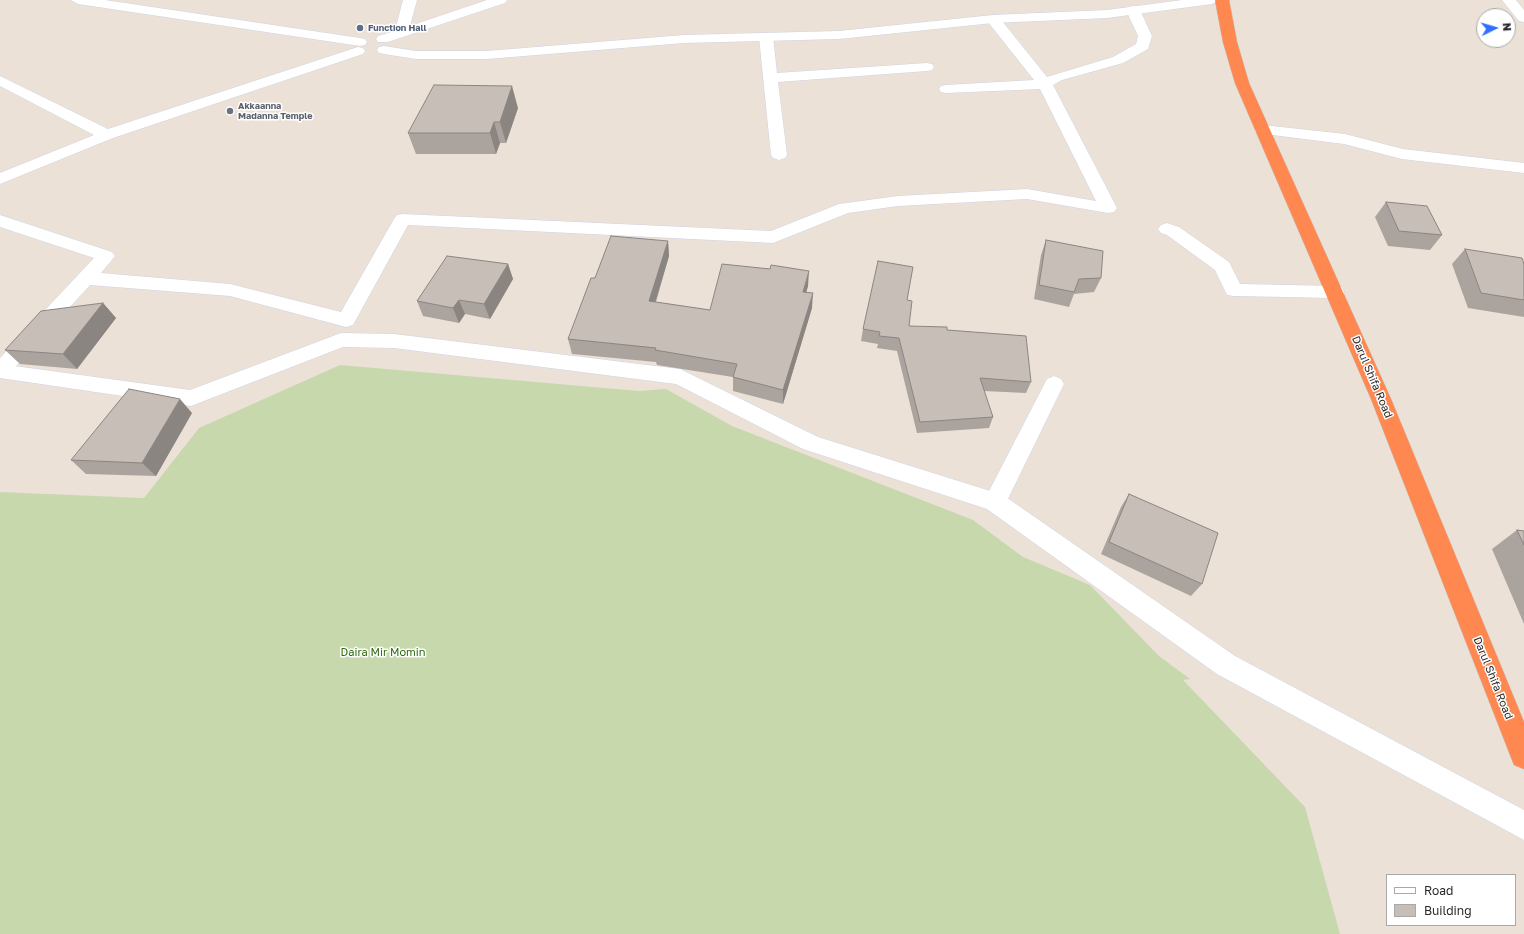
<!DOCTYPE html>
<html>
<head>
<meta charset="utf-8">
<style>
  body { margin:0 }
  #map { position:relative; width:1524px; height:934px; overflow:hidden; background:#ece1d7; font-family:"Golos Text",sans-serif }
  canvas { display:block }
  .legend { position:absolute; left:1386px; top:874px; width:130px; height:52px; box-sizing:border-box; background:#fff; border:1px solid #a9a9a9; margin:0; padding:5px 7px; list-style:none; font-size:12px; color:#282828 }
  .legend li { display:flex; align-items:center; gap:8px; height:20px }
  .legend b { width:20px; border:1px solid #a9a9a9 }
  .north { position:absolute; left:1476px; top:8px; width:40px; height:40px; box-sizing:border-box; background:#fff; border:1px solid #a9a9a9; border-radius:50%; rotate:85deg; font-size:11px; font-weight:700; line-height:16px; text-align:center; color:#282828 }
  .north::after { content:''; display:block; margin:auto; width:14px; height:18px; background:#326fff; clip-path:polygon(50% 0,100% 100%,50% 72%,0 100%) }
</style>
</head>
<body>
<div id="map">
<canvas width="1524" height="934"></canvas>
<ul class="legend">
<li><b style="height:5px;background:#fff"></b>Road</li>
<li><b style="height:11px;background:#c7beb8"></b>Building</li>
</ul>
<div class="north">N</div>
</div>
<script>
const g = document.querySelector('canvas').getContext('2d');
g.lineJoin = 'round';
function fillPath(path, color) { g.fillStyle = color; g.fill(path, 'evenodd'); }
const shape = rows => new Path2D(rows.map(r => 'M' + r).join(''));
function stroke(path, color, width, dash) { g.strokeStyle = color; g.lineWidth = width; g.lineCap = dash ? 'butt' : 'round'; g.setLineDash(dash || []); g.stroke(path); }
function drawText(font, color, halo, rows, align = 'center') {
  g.font = font + ' "Golos Text",sans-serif'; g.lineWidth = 3; g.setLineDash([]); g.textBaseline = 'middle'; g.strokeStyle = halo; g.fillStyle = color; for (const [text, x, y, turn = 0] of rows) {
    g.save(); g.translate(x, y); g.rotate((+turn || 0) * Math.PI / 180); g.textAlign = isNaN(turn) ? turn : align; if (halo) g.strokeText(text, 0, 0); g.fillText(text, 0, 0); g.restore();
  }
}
fillPath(shape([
  [340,365,639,391,666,389,732,426,973,520,1023,557,1090,585,1159,656,1190,679,1183,680,1305,807,1340,934,0,934,0,492,144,498,199,428]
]), '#c7d8ad');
const street = shape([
  [403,0,417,0,410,26,487,0,507,0,505,3,388,42,378,42,376,39,378,36,395,31,403,0],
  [1502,0,1516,0,1524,10,1524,22,1519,21,1502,0],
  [1133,6,1138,7,1140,10,1152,36,1148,49,1123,63,1062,80,1053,85,1117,208,1114,212,1108,213,1027,199,898,206,848,213,773,243,408,225,353,325,346,327,230,296,90,285,7,376,0,378,0,358,94,258,0,227,0,215,112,252,115,256,101,273,230,284,341,312,394,219,397,215,403,214,771,231,839,204,898,196,1027,189,1096,201,1040,89,946,93,941,92,939,89,941,86,946,85,1034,80,988,22,986,19,988,16,998,16,1047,77,1113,57,1136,44,1138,36,1126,10,1128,7,1133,6],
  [766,33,771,34,773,37,777,73,927,63,932,64,934,67,932,70,927,71,778,82,787,155,785,158,779,160,773,158,771,155,759,37,761,34,766,33],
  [358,47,363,48,365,51,363,54,113,138,0,184,0,173,94,135,0,86,0,76,108,129,358,47],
  [1263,125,1345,134,1403,149,1524,163,1524,173,1402,159,1344,144,1257,133,1255,130,1257,127,1263,125],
  [1167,223,1179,227,1229,262,1240,284,1335,286,1342,287,1344,292,1342,297,1335,298,1234,296,1227,295,1215,270,1167,235,1161,233,1158,229,1161,225,1167,223],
  [1054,376,1061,379,1064,384,1003,509,995,511,987,509,984,502,987,495,1047,379,1054,376]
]);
const secondary = shape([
  [71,0,105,0,360,38,365,39,367,42,365,45,360,46,78,4,71,0],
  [1182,0,1219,0,1212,4,1107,18,993,23,839,39,684,43,487,59,416,59,384,54,379,53,377,50,379,47,384,46,416,51,487,51,684,35,839,31,993,15,1107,10,1182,0],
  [341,333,394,334,680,369,818,437,1003,495,1235,656,1524,810,1524,840,1217,674,987,509,803,449,676,384,394,348,343,347,191,406,0,378,0,364,190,390,341,333]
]);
const highway = shape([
  [1215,0,1229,0,1237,42,1249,83,1391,399,1524,722,1524,769,1514,765,1371,399,1235,83,1223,42,1215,0]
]);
stroke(street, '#cdd3e3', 1);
stroke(secondary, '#cdd3e3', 1);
stroke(highway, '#c3c3c3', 1);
fillPath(street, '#fff');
fillPath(secondary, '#fff');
fillPath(highway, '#ff8850');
fillPath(shape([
  [518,108,506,143,500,143,496,154,416,154,408,133],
  [1386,202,1442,235,1430,250,1388,246,1375,217],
  [1046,240,1101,278,1094,292,1074,294,1069,307,1034,299,1041,255],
  [668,241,669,256,656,302,710,310,808,286,806,293,812,308,783,404,733,391,733,377,657,365,656,362,572,354,568,339,595,278],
  [1465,249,1524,264,1524,317,1468,308,1452,264],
  [508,264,513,279,490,319,465,314,459,323,423,316,417,301],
  [103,303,116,318,77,369,20,364,5,350],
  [909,326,947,330,1031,382,1026,393,984,391,993,417,989,428,917,433,897,351,877,348,878,344,861,341,863,329],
  [192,413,156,476,86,474,71,460],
  [1129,494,1202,584,1191,596,1101,554,1121,507],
  [1517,530,1524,531,1524,624,1492,549]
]), '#aba39e');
fillPath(shape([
  [512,86,518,108,506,143,500,122],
  [494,122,500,143,496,154,490,133],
  [668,241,669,256,651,316,649,301],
  [508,264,513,279,490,319,484,304],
  [809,271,808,286,802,307,803,292],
  [813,293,812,308,783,404,783,390],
  [459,300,465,314,459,323,453,308],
  [103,303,116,318,77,369,63,354],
  [180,399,192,413,156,476,142,463]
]), '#8b8581');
const building = shape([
  [434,85,512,86,500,122,494,122,490,133,408,133,434,85],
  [1386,202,1427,206,1442,235,1399,231,1386,202],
  [611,236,668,241,649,301,710,310,722,264,770,269,771,265,809,271,803,292,813,293,783,390,733,377,737,364,655,350,656,348,568,339,591,278,595,278,611,236],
  [1046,240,1103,251,1101,278,1079,279,1074,292,1039,285,1046,240],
  [1465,249,1522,258,1524,264,1524,300,1481,293,1465,249],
  [447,256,508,264,484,304,459,300,453,308,417,301,447,256],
  [878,261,913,267,907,300,912,301,909,326,947,327,947,330,1026,336,1031,382,980,378,993,417,920,422,899,338,879,336,880,332,863,329,878,261],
  [103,303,63,354,5,350,41,311,103,303],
  [129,389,180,399,142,463,71,460,129,389],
  [1129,494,1218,533,1202,584,1109,542,1129,494],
  [1517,530,1524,531,1524,545,1517,530]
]);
fillPath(building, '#c7beb8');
stroke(building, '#8b8581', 1);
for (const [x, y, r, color] of [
  [360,28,4,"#5c6f8a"],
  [230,111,4,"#6b7280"]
]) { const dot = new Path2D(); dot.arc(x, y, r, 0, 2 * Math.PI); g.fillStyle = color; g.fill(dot); stroke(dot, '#fff', 1.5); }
drawText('bold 9px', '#4e5e75', '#fff', [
  ["Function Hall",368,28]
], 'left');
drawText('bold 9px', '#5b616d', '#fff', [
  ["Akkaanna",238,106],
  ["Madanna Temple",238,116]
], 'left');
drawText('11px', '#282828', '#fff', [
  ["Darul Shifa Road",1372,377,67],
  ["Darul Shifa Road",1493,678,68]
]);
drawText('11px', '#2e6a12', '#fff', [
  ["Daira Mir Momin",383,653]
]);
</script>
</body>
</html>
